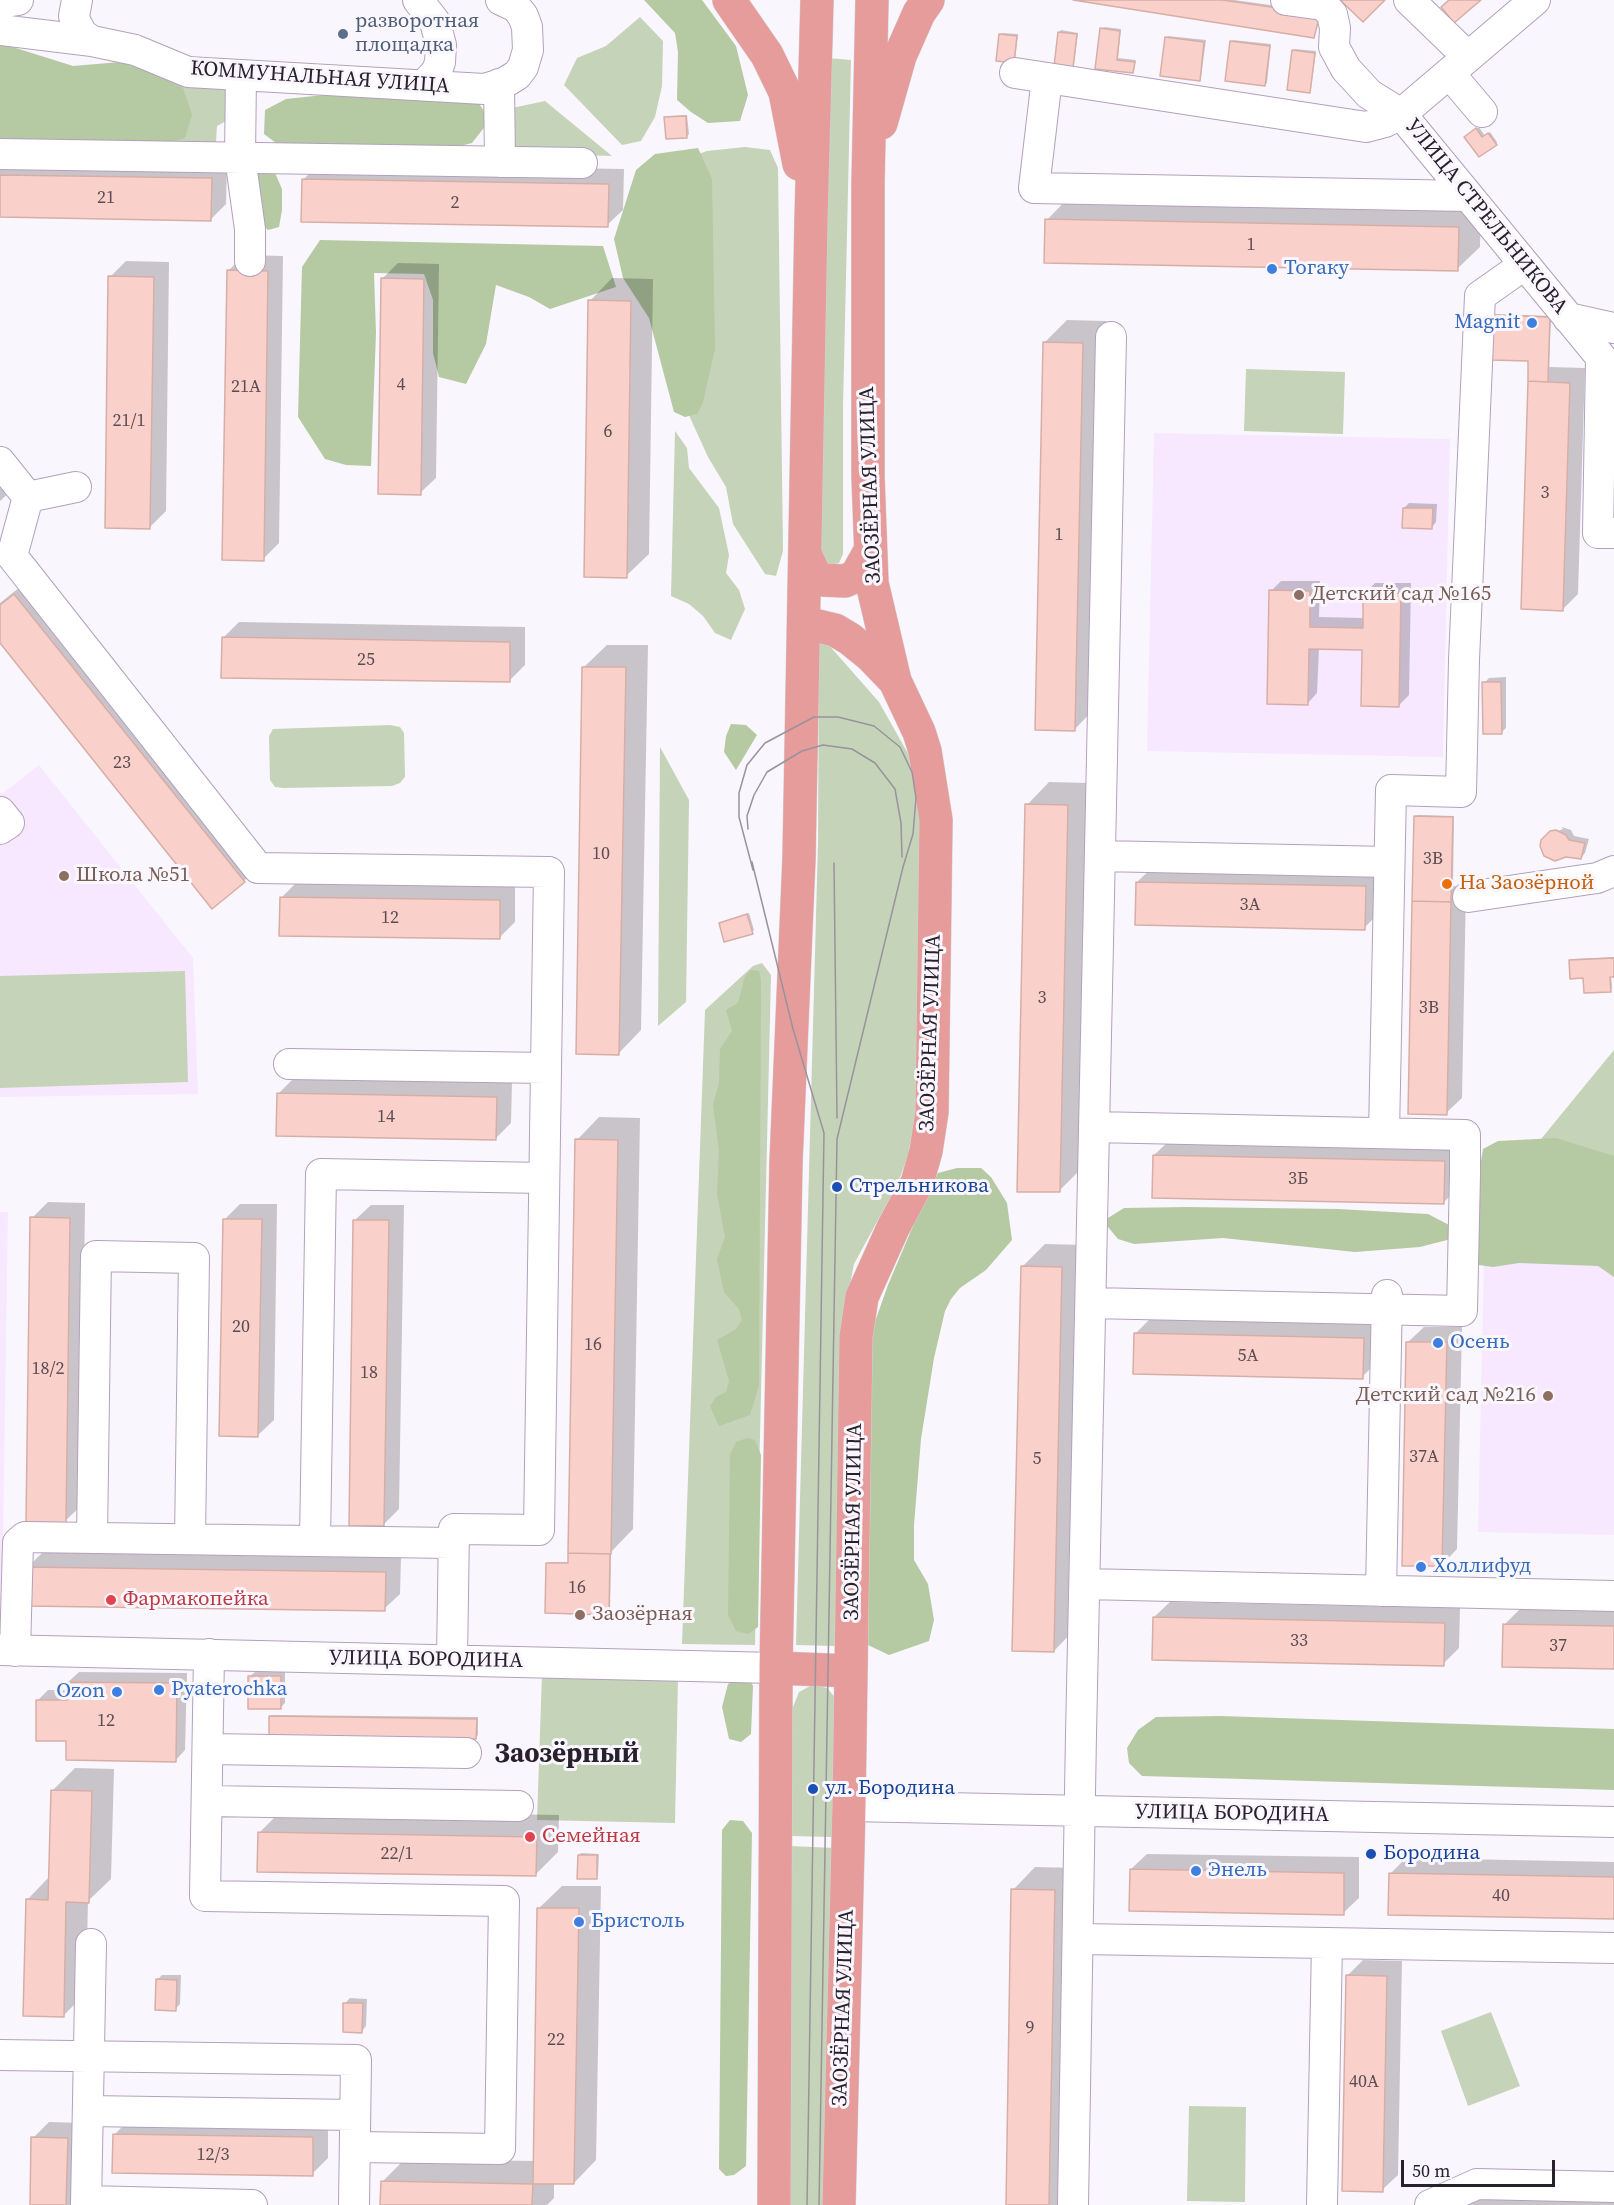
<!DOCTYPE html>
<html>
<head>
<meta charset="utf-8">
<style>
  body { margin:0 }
  #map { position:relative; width:1614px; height:2205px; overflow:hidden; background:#faf6fd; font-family:"Source Serif 4",serif }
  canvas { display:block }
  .scale { position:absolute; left:1401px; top:2160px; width:154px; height:27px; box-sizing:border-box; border:3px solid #28212c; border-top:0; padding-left:8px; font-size:18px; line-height:21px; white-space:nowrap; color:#28212c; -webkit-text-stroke:4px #faf6fd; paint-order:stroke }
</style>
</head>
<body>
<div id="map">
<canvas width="1614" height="2205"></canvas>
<div class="scale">50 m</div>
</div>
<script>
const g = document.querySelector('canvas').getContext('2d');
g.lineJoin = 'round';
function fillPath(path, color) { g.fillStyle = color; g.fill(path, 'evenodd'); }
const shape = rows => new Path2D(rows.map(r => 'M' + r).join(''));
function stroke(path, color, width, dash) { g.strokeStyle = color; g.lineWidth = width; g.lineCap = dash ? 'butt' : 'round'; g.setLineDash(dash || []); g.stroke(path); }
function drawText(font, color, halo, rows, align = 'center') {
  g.font = font + ' "Source Serif 4",serif'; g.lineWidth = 6; g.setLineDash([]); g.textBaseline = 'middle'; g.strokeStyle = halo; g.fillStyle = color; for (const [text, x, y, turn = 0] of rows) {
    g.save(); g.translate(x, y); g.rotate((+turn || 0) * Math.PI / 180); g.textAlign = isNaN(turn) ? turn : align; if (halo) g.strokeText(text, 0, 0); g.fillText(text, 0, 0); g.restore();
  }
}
fillPath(shape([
  [1154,433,1450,439,1443,757,1147,751],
  [39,765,193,958,198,1094,0,1097,0,792,2,794],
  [0,1212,8,1212,2,1601,0,1601],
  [1484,1258,1614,1260,1614,1535,1478,1532]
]), '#f7e8ff');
fillPath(shape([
  [640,17,663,41,662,86,655,117,641,141,622,145,564,85,577,58,606,46],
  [828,58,851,60,843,407,843,554,839,563,828,566,822,565,819,537],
  [141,75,224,87,228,98,228,120,217,126,216,141,219,150,118,144],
  [545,101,612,156,509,153,512,108],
  [745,147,770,150,778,168,783,551,776,576,765,574,733,524,726,487,708,457,688,413,679,161,707,151],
  [1246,369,1345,372,1343,434,1244,431],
  [675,431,687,448,689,468,719,508,729,555,726,573,739,590,745,609,731,640,715,633,703,616,689,604,671,596],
  [819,643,827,643,879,702,915,766,921,789,918,1097,908,1156,897,1185,854,1264,846,1304,836,1646,796,1645,818,843],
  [390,725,400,727,404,733,405,777,400,783,392,786,283,788,275,787,270,780,269,736,273,729],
  [660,747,689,800,686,1002,658,1026],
  [762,963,771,975,755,1645,682,1644,705,1010,753,966],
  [185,971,188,1082,0,1088,0,976],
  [1614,1050,1614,1241,1532,1150],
  [542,1674,678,1678,675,1823,537,1820],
  [812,1685,827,1688,837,1700,834,1837,790,1836,793,1707,799,1692],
  [789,1846,835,1848,829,2205,784,2205],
  [1491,2012,1520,2086,1468,2106,1441,2031],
  [1189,2106,1246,2107,1245,2202,1187,2201]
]), '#c5d3b8');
fillPath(shape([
  [644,0,702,0,736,46,748,95,740,121,708,123,691,112,677,100,678,52,675,33],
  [0,43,73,66,120,62,148,71,183,88,192,115,185,138,162,144,0,148],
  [324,95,365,98,426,96,478,102,490,120,472,143,432,153,284,149,264,134,265,110,286,99],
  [698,148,712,179,715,349,703,402,697,414,685,417,674,412,649,318,623,278,614,239,636,170,655,154],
  [260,168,275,173,282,189,282,210,279,227,268,230,256,219,248,174],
  [320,240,603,246,616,287,550,309,529,297,496,285,486,344,466,384,439,377,433,353,433,300,424,274,374,273,376,333,371,466,346,465,325,459,298,417,302,267],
  [731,724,746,725,757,735,736,770,724,752,726,736],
  [751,970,759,971,761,980,759,1385,750,1415,719,1426,710,1406,716,1397,726,1392,729,1381,717,1340,736,1329,742,1320,739,1309,724,1292,717,1259,725,1237,717,1194,719,1151,713,1105,719,1083,720,1049,732,1031,726,1010,738,1003,745,976],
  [1556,1138,1614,1156,1614,1277,1598,1266,1519,1263,1493,1267,1472,1264,1477,1185,1483,1149,1498,1141],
  [957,1168,981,1168,991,1177,1007,1203,1012,1240,986,1270,960,1288,951,1299,945,1311,934,1358,921,1439,914,1525,914,1560,928,1584,934,1620,929,1641,889,1655,868,1645,872,1330,888,1285,924,1200,938,1173],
  [1186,1207,1338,1209,1428,1214,1451,1226,1451,1239,1420,1247,1355,1252,1223,1238,1134,1244,1118,1239,1103,1221,1124,1208],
  [747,1438,755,1440,761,1455,758,1627,748,1634,736,1631,728,1615,730,1455,736,1442],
  [743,1676,748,1677,753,1686,751,1734,741,1742,729,1739,722,1707,728,1684],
  [1220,1716,1614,1729,1614,1790,1142,1776,1129,1763,1127,1748,1138,1730,1156,1717],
  [730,1820,743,1821,752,1833,746,2166,734,2175,726,2176,719,2169,722,1830]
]), '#b5c9a3');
fillPath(shape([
  [1083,0,1234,0,1321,12,1314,36],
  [1104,27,1121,29,1118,58,1136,60,1133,72,1097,68,1102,29],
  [1061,30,1078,33,1074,64,1072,66,1059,32],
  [1002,33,1018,34,1015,60,1000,35],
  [1168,36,1206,40,1201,77,1199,79,1166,38],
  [1233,40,1271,44,1267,83,1265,85,1231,42],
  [1295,49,1316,51,1311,89,1310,91,1293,51],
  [687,115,689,134,687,136,666,118,668,116],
  [1479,127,1485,136,1490,132,1497,142,1496,144,1468,135],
  [0,160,227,163,226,204,211,219,0,216],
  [319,164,624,169,623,210,607,225,303,180],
  [1069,197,1481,205,1480,247,1457,269,1047,220],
  [244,255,283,256,279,543,263,559,228,271],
  [126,261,169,262,166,511,150,527,110,277],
  [398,263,439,264,436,478,420,493,382,279],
  [612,278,653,279,649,554,626,576,590,301],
  [1496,314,1551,316,1549,367,1585,368,1578,594,1563,609,1530,360,1494,316],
  [1067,320,1106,321,1097,706,1075,729,1044,343],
  [0,475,12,490,0,501],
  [1409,503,1437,504,1436,522,1432,527,1404,508],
  [30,579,259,866,244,881,0,641,0,603],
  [1281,581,1320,581,1319,617,1364,618,1365,593,1375,583,1411,583,1409,695,1398,706,1364,649,1319,648,1317,693,1307,704,1271,591],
  [239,622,525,627,525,665,509,681,223,638],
  [607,645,648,645,641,1030,619,1053,584,667],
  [1506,677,1506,728,1502,732,1484,683,1489,678],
  [1049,782,1090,783,1082,1168,1059,1191,1027,805],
  [1418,815,1454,816,1453,886,1466,887,1462,1098,1446,1113,1416,817],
  [1562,827,1571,830,1574,836,1589,839,1585,853,1581,858,1547,835,1563,829],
  [1153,867,1381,871,1380,912,1364,928,1137,882],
  [297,882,515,885,515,922,499,938,281,898],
  [749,913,754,930,752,932,720,923],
  [1614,957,1614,975,1611,975,1612,988,1610,990,1585,976,1570,961,1572,959],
  [294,1078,512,1082,511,1123,496,1138,278,1094],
  [599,1117,640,1118,633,1529,611,1552,610,1611,608,1613,547,1564,549,1562,570,1562,577,1140],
  [1170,1140,1460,1146,1459,1187,1443,1203,1154,1155],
  [48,1202,85,1203,81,1506,65,1521,32,1218],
  [240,1204,277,1204,274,1420,258,1435,224,1220],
  [371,1205,404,1205,399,1509,384,1524,355,1220],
  [1045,1244,1084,1245,1076,1628,1054,1651,1022,1267],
  [1151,1318,1379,1323,1378,1361,1362,1377,1135,1334],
  [1424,1327,1462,1327,1457,1549,1442,1565,1408,1342],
  [43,1552,401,1557,400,1594,384,1609,27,1568],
  [1170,1602,1460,1608,1459,1648,1443,1664,1154,1617],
  [1520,1609,1614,1611,1614,1668,1505,1624],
  [79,1672,187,1673,185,1750,175,1761,68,1740,38,1700,48,1690,68,1690,68,1682],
  [255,1672,285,1672,285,1703,280,1708,250,1676],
  [272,1715,478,1717,478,1735,476,1737,270,1717],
  [75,1768,114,1769,111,1879,88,1901,86,1993,63,2016,27,1900,50,1876,52,1791],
  [282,1810,559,1815,558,1852,535,1875,259,1833],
  [581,1853,599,1854,598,1875,596,1877,579,1855],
  [1147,1854,1359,1857,1359,1898,1343,1913,1131,1869],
  [1406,1858,1614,1862,1614,1918,1390,1874],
  [1035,1867,1077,1868,1071,2205,1007,2205,1013,1890],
  [562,1886,601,1886,596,2160,574,2183,554,2183,554,2198,547,2205,382,2205,382,2182,405,2159,535,2161,539,1908],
  [1363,1960,1402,1961,1398,2175,1382,2190,1348,1975],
  [162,1975,181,1975,180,2004,175,2009,157,1980],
  [350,1998,367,1999,366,2026,362,2031,345,2003],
  [130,2119,328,2122,328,2158,312,2174,114,2135],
  [49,2122,83,2123,81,2205,32,2205,33,2138],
  [1475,2192,1614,2195,1614,2205,1462,2205]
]), '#0003');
const building = shape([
  [1073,0,1222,0,1320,14,1314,38,1073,0],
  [1340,0,1385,0,1363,22,1340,0],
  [1449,0,1481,0,1454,23,1441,7,1449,0],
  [1100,28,1120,31,1117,60,1135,62,1133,73,1095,69,1100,28],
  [1058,32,1077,34,1073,68,1054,66,1058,32],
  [999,34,1017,36,1014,63,996,61,999,34],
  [1165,37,1204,42,1200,81,1160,76,1165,37],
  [1230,41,1270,46,1265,86,1225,81,1230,41],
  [1292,50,1315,53,1310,93,1287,90,1292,50],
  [686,116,687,138,666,139,664,117,686,116],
  [1476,128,1482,137,1488,133,1497,145,1479,157,1464,137,1476,128],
  [0,175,212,178,211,221,0,217,0,175],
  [302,179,609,184,608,227,301,222,302,179],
  [1045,219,1459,227,1458,271,1044,263,1045,219],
  [227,270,268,271,264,561,222,560,227,270],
  [108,276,154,277,150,529,105,528,108,276],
  [381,278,424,279,421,495,378,494,381,278],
  [588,300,631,301,627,578,584,577,588,300],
  [1493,315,1550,317,1548,382,1528,381,1528,361,1492,360,1493,315],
  [1043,342,1083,343,1075,731,1035,730,1043,342],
  [1528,381,1570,383,1563,611,1521,609,1528,381],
  [1403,508,1433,508,1432,529,1402,528,1403,508],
  [1269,590,1310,591,1310,627,1363,628,1363,592,1401,593,1399,707,1361,706,1362,650,1309,649,1308,705,1267,704,1269,590],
  [14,594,245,882,212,909,0,643,0,605,14,594],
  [222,637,510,642,510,682,221,678,222,637],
  [582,667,626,667,619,1055,576,1054,582,667],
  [1482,682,1501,682,1502,734,1483,734,1482,682],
  [1025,804,1068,805,1060,1192,1017,1192,1025,804],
  [1414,816,1453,817,1451,902,1412,901,1414,816],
  [1556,830,1566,835,1569,840,1585,843,1581,859,1566,857,1555,861,1544,856,1540,846,1541,840,1550,831,1556,830],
  [1136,882,1366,886,1365,930,1135,925,1136,882],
  [280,897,500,900,500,939,279,936,280,897],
  [1412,901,1451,902,1447,1115,1408,1114,1412,901],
  [747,914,753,934,724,942,719,923,747,914],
  [1614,958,1614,977,1610,977,1611,992,1584,993,1583,978,1570,979,1569,960,1614,958],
  [277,1093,497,1097,496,1140,276,1136,277,1093],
  [575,1139,618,1140,611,1554,568,1553,575,1139],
  [1153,1155,1445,1161,1444,1204,1152,1198,1153,1155],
  [30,1217,70,1218,66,1523,26,1522,30,1217],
  [223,1219,262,1219,258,1437,219,1436,223,1219],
  [353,1220,389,1220,384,1526,349,1526,353,1220],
  [1021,1266,1062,1267,1054,1652,1012,1651,1021,1266],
  [1134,1333,1364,1338,1363,1379,1133,1374,1134,1333],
  [1406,1342,1447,1342,1442,1566,1402,1566,1406,1342],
  [568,1553,610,1554,609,1615,545,1613,546,1563,568,1563,568,1553],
  [26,1567,386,1572,385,1611,25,1606,26,1567],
  [1153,1617,1445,1623,1444,1666,1152,1660,1153,1617],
  [1503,1624,1614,1626,1614,1669,1502,1667,1503,1624],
  [248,1676,281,1676,281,1709,248,1709,248,1676],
  [67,1682,177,1683,176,1762,66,1760,66,1741,36,1741,36,1700,67,1700,67,1682],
  [269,1716,477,1719,476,1739,269,1736,269,1716],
  [51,1790,92,1791,89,1903,66,1902,64,2017,23,2016,26,1899,48,1900,51,1790],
  [258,1832,537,1837,536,1876,257,1872,258,1832],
  [578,1855,597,1855,597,1879,577,1879,578,1855],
  [1130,1869,1344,1873,1344,1915,1129,1911,1130,1869],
  [1389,1873,1614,1877,1614,1919,1388,1915,1389,1873],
  [1011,1889,1055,1890,1049,2205,1006,2205,1011,1889],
  [537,1908,579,1908,574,2184,533,2184,537,1908],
  [1346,1975,1387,1976,1383,2192,1342,2191,1346,1975],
  [156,1979,177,1980,176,2011,155,2010,156,1979],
  [343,2003,363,2003,362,2033,343,2032,343,2003],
  [113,2134,313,2137,313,2176,112,2173,113,2134],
  [31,2137,68,2138,66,2205,30,2205,31,2137],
  [381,2181,533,2184,532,2205,380,2205,381,2181]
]);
fillPath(building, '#fad1ca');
stroke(building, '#d6aea7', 1.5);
const minor = shape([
  [77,0,74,16,76,23,82,34,92,41],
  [418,0,435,22,441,45,440,62,437,71,425,84],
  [1286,0,1323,5,1332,14,1335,28,1334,47,1346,69,1369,94,1401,114],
  [1409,0,1468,57],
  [1535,0,1401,114,1614,373],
  [0,3,18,0],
  [0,30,92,41,135,50,188,72,484,89,504,83,517,75,523,67,528,50,527,27,523,16,516,7,501,0],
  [1015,73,1366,127,1385,122,1401,114],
  [1449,73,1482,112],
  [241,76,240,157,250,229,250,261],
  [1047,78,1034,188,1468,196],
  [499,84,500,162],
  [0,154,582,163],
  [1568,318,1614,328],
  [1601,358,1598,533,1614,533],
  [0,462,28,497],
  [76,487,28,497,12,556,258,868,549,872,539,1530,454,1529,452,1660],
  [0,812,9,823,0,829],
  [1100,856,1389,862],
  [1468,897,1597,878,1614,871],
  [289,1064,546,1068],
  [1384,1133,1391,790,1461,792,1464,660,1480,296,1524,265],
  [1091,1303,1462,1311,1465,1174,1465,1135,1094,1127],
  [92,1538,96,1256,194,1258,190,1539],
  [315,1541,321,1174,544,1178],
  [1085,1584,1614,1596],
  [1381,1591,1387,1295],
  [0,1650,776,1668],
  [15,1651,18,1543,25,1537,453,1543],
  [209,1654,205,1896,504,1901,500,2149,355,2147],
  [208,1749,466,1753],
  [207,1801,518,1806],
  [849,1806,1614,1822],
  [1078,1939,1327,1943,1322,2205],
  [1327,1943,1614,1948],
  [0,2055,356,2060,354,2205],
  [88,2111,355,2115],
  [86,2201,252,2205],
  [86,2205,91,1944],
  [1073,2205,1081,1734,1111,337],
  [1430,2205,1477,2184,1614,2187]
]);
const major = shape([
  [729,0,767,55,785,92,799,164],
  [881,123,900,56,919,13,928,0],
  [805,554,815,575,823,580,845,581,856,576,870,551],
  [804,627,814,625,835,630,850,639,871,656,895,681],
  [776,1668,851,1671],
  [774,2205,776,1668,786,1162,799,858,811,220,817,0],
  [839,2205,849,1806,856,1337,862,1297,893,1228,917,1183,926,1151,932,1112,936,820,925,751,919,732,895,681,872,583,868,477,868,183,872,0]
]);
stroke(minor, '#b3a0bd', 32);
stroke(major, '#d4d3d5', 34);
stroke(minor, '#fff', 30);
stroke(major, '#e59c9b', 33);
stroke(shape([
  [748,829,747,816,754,795,767,772,802,751,823,745,852,749,875,763,895,789,901,823,902,857],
  [752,862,793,1029,824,1133,807,2205],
  [834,863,837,1118],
  [753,870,739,817,739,793,747,765,765,743,814,717,838,717,874,726,900,747,912,772,916,798,913,834,903,867,837,1139,819,2205]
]), '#99939c', 1.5);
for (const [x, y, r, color] of [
  [343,34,6,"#5c6f8a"],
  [1272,269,6,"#3f7fe0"],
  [1532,323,6,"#3f7fe0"],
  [1299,595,6,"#8d6e63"],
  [64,876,6,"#8d6e63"],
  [1447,884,6,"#e8710a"],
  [837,1187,6,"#1a4fb4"],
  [1438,1343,6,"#3f7fe0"],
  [1548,1396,6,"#8d6e63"],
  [1421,1567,6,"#3f7fe0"],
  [111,1600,6,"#e0444e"],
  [580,1615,6,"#8d6e63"],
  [159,1690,6,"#3f7fe0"],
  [117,1692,6,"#3f7fe0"],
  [813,1789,6,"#1a4fb4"],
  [530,1837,6,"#e0444e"],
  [1371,1854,6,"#1a4fb4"],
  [1196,1871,6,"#3f7fe0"],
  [579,1922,6,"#3f7fe0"]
]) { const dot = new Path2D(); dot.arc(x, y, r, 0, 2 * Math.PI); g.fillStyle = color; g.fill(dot); stroke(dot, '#faf6fd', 2); }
drawText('18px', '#5c4d54', null, [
  ["21",106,198],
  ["2",455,203],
  ["1",1251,245],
  ["4",401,385],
  ["21А",246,387],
  ["21/1",129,421],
  ["6",608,432],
  ["3",1545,493],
  ["1",1059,535],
  ["25",366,660],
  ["23",122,763],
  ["10",601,854],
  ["3В",1433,859],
  ["3А",1250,905],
  ["12",390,918],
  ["3",1042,998],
  ["3В",1429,1008],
  ["14",386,1117],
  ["3Б",1298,1179],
  ["20",241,1327],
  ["16",593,1345],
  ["5А",1248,1356],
  ["18/2",48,1369],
  ["18",369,1373],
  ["37А",1424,1457],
  ["5",1037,1459],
  ["16",577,1588],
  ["33",1299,1641],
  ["37",1558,1646],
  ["12",106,1721],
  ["22/1",397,1854],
  ["40",1501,1896],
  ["9",1030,2028],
  ["22",556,2040],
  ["40А",1364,2082],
  ["12/3",213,2155]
]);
drawText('21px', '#4e5e75', '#faf6fd', [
  ["разворотная",355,22],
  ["площадка",355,46]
], 'left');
drawText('21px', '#28212c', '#faf6fd', [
  ["КОММУНАЛЬНАЯ УЛИЦА",320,78,4],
  ["УЛИЦА СТРЕЛЬНИКОВА",1486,217,51],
  ["ЗАОЗЁРНАЯ УЛИЦА",871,485,-92],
  ["ЗАОЗЁРНАЯ УЛИЦА",931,1033,-88],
  ["ЗАОЗЁРНАЯ УЛИЦА",854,1522,-89],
  ["УЛИЦА БОРОДИНА",426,1660,1],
  ["УЛИЦА БОРОДИНА",1232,1814,1],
  ["ЗАОЗЁРНАЯ УЛИЦА",844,2008,-88]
]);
drawText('21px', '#366cbe', '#faf6fd', [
  ["Тогаку",1284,269],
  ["Magnit",1520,323,"right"],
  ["Осень",1450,1343],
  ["Холлифуд",1433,1567],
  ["Pyaterochka",171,1690],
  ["Ozon",105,1692,"right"],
  ["Энель",1208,1871],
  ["Бристоль",591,1922]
], 'left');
drawText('21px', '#785e54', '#faf6fd', [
  ["Детский сад №165",1311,595],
  ["Школа №51",76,876],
  ["Детский сад №216",1536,1396,"right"],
  ["Заозёрная",592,1615]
], 'left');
drawText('21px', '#c56008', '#faf6fd', [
  ["На Заозёрной",1459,884]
], 'left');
drawText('21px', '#164399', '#faf6fd', [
  ["Стрельникова",849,1187],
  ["ул. Бородина",825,1789],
  ["Бородина",1383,1854]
], 'left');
drawText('21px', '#be3a42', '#faf6fd', [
  ["Фармакопейка",123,1600],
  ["Семейная",542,1837]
], 'left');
drawText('bold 27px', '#28212c', '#faf6fd', [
  ["Заозёрный",567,1755]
]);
</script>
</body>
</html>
